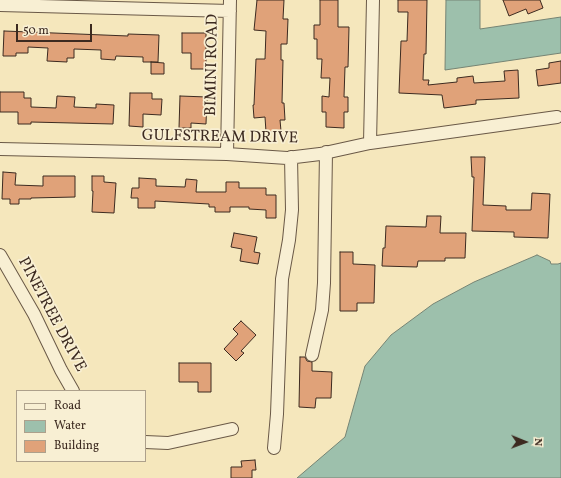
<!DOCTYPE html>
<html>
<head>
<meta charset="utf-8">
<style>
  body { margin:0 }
  #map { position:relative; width:561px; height:478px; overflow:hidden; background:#f5e7bc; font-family:Vollkorn,serif }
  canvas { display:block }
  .legend { position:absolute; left:16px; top:390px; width:130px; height:72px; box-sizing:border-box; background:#f8efd3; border:1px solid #ada08b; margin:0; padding:5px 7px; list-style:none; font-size:12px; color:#3c2a20 }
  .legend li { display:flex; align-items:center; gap:8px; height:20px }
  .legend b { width:20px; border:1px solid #ada08b }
  .north { position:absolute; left:505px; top:422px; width:40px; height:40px; -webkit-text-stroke:3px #f8efd3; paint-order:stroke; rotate:91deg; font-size:11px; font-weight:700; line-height:16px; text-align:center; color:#3c2a20 }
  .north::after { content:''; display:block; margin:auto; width:14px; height:18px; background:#3c2a20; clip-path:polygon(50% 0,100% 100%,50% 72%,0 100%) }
  .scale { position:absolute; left:16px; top:24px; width:76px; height:18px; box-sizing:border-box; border:2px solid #3c2a20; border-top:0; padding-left:5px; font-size:12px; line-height:14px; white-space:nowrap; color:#3c2a20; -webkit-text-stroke:3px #f8efd3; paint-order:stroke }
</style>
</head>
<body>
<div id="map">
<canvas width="561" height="478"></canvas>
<ul class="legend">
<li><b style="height:5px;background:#f8efd3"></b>Road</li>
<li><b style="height:11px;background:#9dc0ac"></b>Water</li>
<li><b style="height:11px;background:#e0a279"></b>Building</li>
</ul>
<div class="north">N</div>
<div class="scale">50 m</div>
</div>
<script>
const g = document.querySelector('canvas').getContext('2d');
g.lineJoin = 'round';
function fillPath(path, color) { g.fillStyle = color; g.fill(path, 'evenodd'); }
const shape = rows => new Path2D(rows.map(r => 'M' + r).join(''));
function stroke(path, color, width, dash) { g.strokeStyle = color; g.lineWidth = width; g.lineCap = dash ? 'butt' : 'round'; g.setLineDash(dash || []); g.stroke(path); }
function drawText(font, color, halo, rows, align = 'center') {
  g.font = font + ' Vollkorn,serif'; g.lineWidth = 3.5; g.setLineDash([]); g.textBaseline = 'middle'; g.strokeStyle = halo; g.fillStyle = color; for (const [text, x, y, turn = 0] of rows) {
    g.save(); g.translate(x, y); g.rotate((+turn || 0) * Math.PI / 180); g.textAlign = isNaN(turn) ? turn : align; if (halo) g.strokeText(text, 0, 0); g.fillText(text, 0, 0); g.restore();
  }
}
const water = shape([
  [446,0,480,0,480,29,561,17,561,53,445,70,446,0],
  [537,255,550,261,551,264,558,264,561,263,561,478,297,478,345,437,365,366,391,335,433,304,474,282,537,255]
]);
fillPath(water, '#9dc0ac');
stroke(water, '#768474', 1);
const building = shape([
  [257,0,284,0,283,19,288,19,287,44,281,44,281,60,283,60,282,103,284,103,285,120,280,120,281,131,266,132,265,117,254,118,253,105,254,105,256,59,265,59,266,31,254,30,257,0],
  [320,0,338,0,338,27,349,27,348,67,345,67,344,97,348,97,348,112,344,112,344,128,326,127,326,112,322,112,322,96,329,97,330,78,321,78,322,59,317,59,317,39,314,39,314,25,320,25,320,0],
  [398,0,427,0,426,54,424,54,423,80,429,80,428,85,457,82,457,78,473,76,474,83,505,81,504,71,518,70,519,98,476,100,476,104,444,108,442,95,399,93,401,41,407,41,408,12,398,12,398,0],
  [503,0,540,0,543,8,528,14,526,9,509,16,503,0],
  [4,31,128,36,128,34,159,35,158,62,143,62,143,57,116,56,115,60,101,59,101,50,74,49,74,58,67,58,67,62,47,61,48,48,28,47,28,53,16,53,16,56,3,56,4,31],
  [182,33,206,33,206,69,191,69,191,53,182,53,182,33],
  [561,61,561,83,538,86,536,70,549,68,549,63,561,61],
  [151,62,164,63,164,74,151,74,151,62],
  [0,92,24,92,24,98,31,98,31,107,56,108,57,96,75,97,74,107,96,108,96,104,114,105,113,124,31,122,31,124,18,124,18,112,0,112,0,92],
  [130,93,152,93,152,99,162,99,161,115,143,114,143,127,129,126,130,93],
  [180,96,207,97,206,124,191,123,191,128,179,128,180,96],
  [471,157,485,157,483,205,506,206,506,210,531,210,532,193,550,194,548,238,514,237,514,232,472,231,474,177,472,177,471,157],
  [3,172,16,173,15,185,43,186,43,176,75,176,75,197,31,198,31,199,19,199,19,204,10,204,10,199,2,199,3,172],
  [92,176,104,176,104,182,116,183,114,213,92,212,93,191,92,191,92,176],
  [139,178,156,179,156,186,185,187,186,179,197,180,196,192,226,192,226,182,239,182,239,188,266,188,266,195,276,195,276,218,266,218,266,210,249,209,249,207,230,207,230,212,215,212,215,207,209,207,209,204,155,201,155,208,138,208,138,198,131,198,132,188,139,188,139,178],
  [427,216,441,216,440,233,466,233,465,258,445,258,445,261,418,261,417,267,382,266,383,248,385,248,386,226,426,227,427,216],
  [234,233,257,237,254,252,260,253,258,264,240,261,242,249,231,247,234,233],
  [340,252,353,252,353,264,375,265,374,303,357,303,357,311,340,311,340,252],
  [241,321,256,335,241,351,244,353,236,361,224,349,238,334,233,329,241,321],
  [300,357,305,357,307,361,312,362,312,371,332,372,331,398,316,398,315,408,299,407,300,357],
  [179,363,211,363,211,392,198,392,198,382,179,382,179,363],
  [255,460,256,470,252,470,252,478,231,478,231,467,242,467,241,461,255,460]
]);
fillPath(building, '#e0a279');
stroke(building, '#3c2a20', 1);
const minor = shape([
  [0,5,230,11],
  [370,143,373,0],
  [0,149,227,154,287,158,320,154,370,143,557,117],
  [227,154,230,0],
  [0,255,34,314,61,370,73,391],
  [312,355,322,310,324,283,326,152],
  [145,442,168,443,232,429],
  [274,448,277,414,282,279,289,240,292,210,291,157]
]);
stroke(minor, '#6a5947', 14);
stroke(minor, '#f8efd3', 12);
drawText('16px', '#3c2a20', '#f8efd3', [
  ["BIMINI ROAD",213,65,-89],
  ["GULFSTREAM DRIVE",220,138,1],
  ["PINETREE DRIVE",51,315,62]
]);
</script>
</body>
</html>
